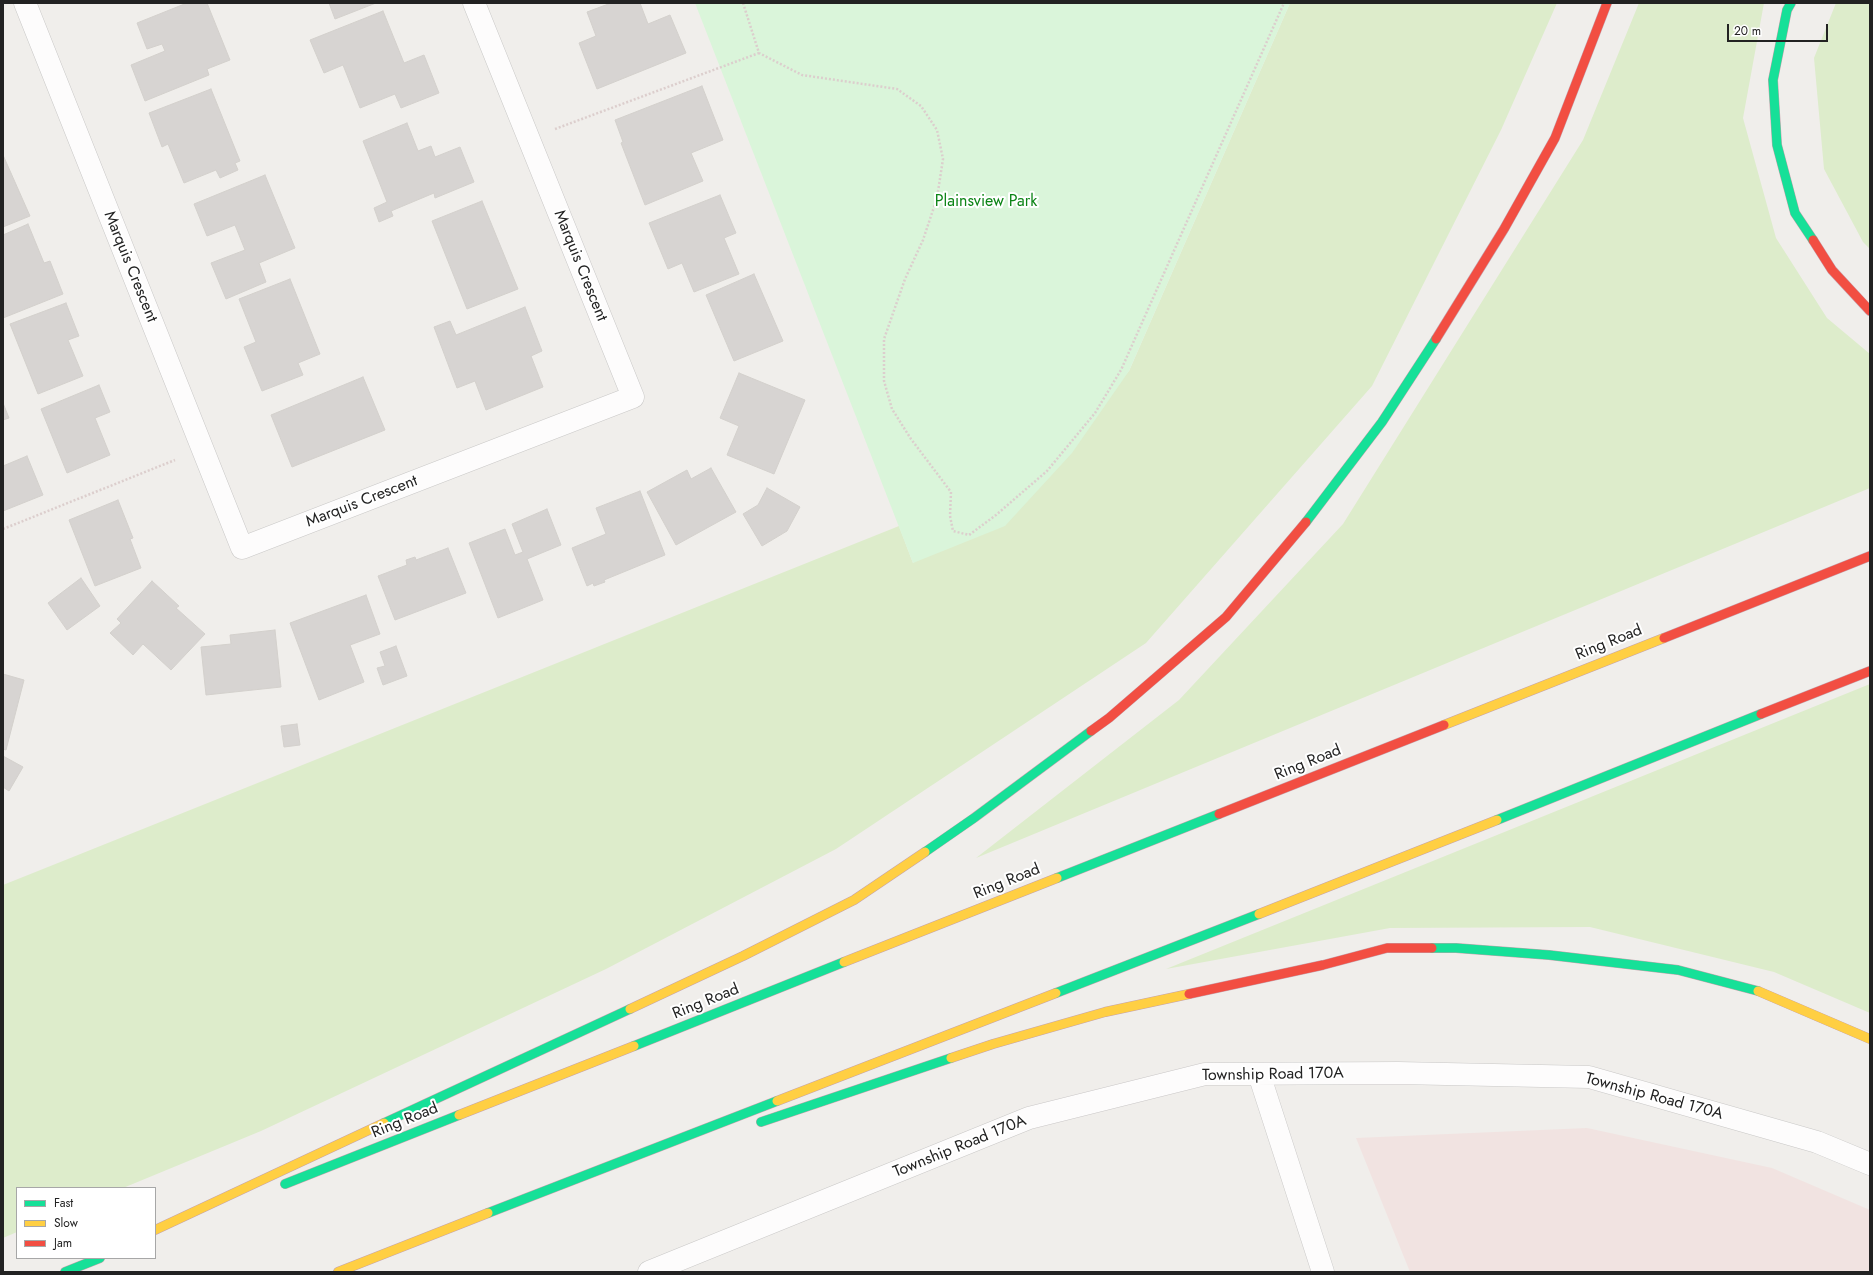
<!DOCTYPE html>
<html>
<head>
<meta charset="utf-8">
<style>
  body { margin:0 }
  #map { position:relative; width:1873px; height:1275px; overflow:hidden; background:#f0eeeb; font-family:Jost,sans-serif }
  canvas { display:block }
  .frame { position:absolute; inset:0; border:4px solid #222; pointer-events:none }
  .legend { position:absolute; left:16px; top:1187px; width:140px; height:72px; box-sizing:border-box; background:#fff; border:1px solid #a7a7a7; margin:0; padding:5px 7px; list-style:none; font-size:12px; color:#222 }
  .legend li { display:flex; align-items:center; gap:8px; height:20px }
  .legend b { width:20px; border:1px solid #a7a7a7 }
  .scale { position:absolute; left:1727px; top:24px; width:101px; height:18px; box-sizing:border-box; border:2px solid #222; border-top:0; padding-left:5px; font-size:12px; line-height:14px; white-space:nowrap; color:#222; -webkit-text-stroke:3px #fff; paint-order:stroke }
</style>
</head>
<body>
<div id="map">
<canvas width="1873" height="1275"></canvas>
<div class="frame"></div>
<ul class="legend">
<li><b style="height:5px;background:#16e098"></b>Fast</li>
<li><b style="height:5px;background:#ffcf43"></b>Slow</li>
<li><b style="height:5px;background:#f24e42"></b>Jam</li>
</ul>
<div class="scale">20 m</div>
</div>
<script>
const g = document.querySelector('canvas').getContext('2d');
g.lineJoin = 'round';
function fillPath(path, color) { g.fillStyle = color; g.fill(path, 'evenodd'); }
const shape = rows => new Path2D(rows.map(r => 'M' + r).join(''));
function stroke(path, color, width, dash) { g.strokeStyle = color; g.lineWidth = width; g.lineCap = dash ? 'butt' : 'round'; g.setLineDash(dash || []); g.stroke(path); }
function drawText(font, color, halo, rows, align = 'center') {
  g.font = font + ' Jost,sans-serif'; g.lineWidth = 4; g.setLineDash([]); g.textBaseline = 'middle'; g.strokeStyle = halo; g.fillStyle = color; for (const [text, x, y, turn = 0] of rows) {
    g.save(); g.translate(x, y); g.rotate((+turn || 0) * Math.PI / 180); g.textAlign = isNaN(turn) ? turn : align; if (halo) g.strokeText(text, 0, 0); g.fillText(text, 0, 0); g.restore();
  }
}
fillPath(shape([
  [1587,1128,1772,1168,1870,1210,1870,1272,1410,1272,1356,1138]
]), '#f1e3e1');
fillPath(shape([
  [1290,3,1557,3,1501,130,1372,386,1146,643,836,849,606,969,261,1131,123,1188,17,1188,17,1232,3,1238,3,885,899,526,913,563,1129,371],
  [1639,3,1764,3,1743,118,1776,238,1827,318,1870,354,1870,488,976,858,1179,700,1343,524,1583,140],
  [1836,3,1870,3,1870,249,1863,242,1824,169,1814,58],
  [1870,684,1870,1013,1774,972,1590,927,1390,928,1166,969]
]), '#ddeccb');
fillPath(shape([
  [695,3,1290,3,1129,371,1072,453,1005,526,913,563]
]), '#daf5da');
const building = shape([
  [187,3,207,3,230,60,207,69,209,75,145,101,131,65,165,51,162,44,147,49,137,23,187,3],
  [329,3,376,3,335,19,329,3],
  [611,3,640,3,648,24,670,15,686,53,597,89,579,43,596,36,587,12,611,3],
  [383,11,404,63,424,55,439,93,401,108,395,94,360,108,343,65,324,73,310,40,383,11],
  [702,86,723,140,691,153,703,181,645,205,621,143,623,142,615,120,702,86],
  [211,89,240,161,235,163,238,170,220,178,216,170,184,183,168,144,162,147,149,113,211,89],
  [407,123,418,151,431,146,435,157,460,147,474,182,435,198,434,193,391,211,393,216,379,222,374,208,387,202,363,141,407,123],
  [3,155,30,216,3,227,3,155],
  [265,175,295,248,259,263,266,282,226,299,211,263,245,250,235,225,207,236,194,204,265,175],
  [720,195,736,233,724,238,739,274,694,292,682,263,668,269,649,223,720,195],
  [482,201,518,289,467,309,432,221,482,201],
  [28,224,44,263,50,261,63,294,3,318,3,235,28,224],
  [754,274,783,341,734,361,706,295,754,274],
  [290,279,320,354,298,363,303,375,262,391,244,347,256,342,239,299,290,279],
  [66,303,79,336,68,340,83,376,38,394,10,324,66,303],
  [525,307,542,351,531,356,543,387,486,410,475,381,457,388,434,327,450,321,456,335,525,307],
  [739,373,805,400,774,474,727,455,739,426,720,418,739,373],
  [363,377,385,430,292,467,271,415,363,377],
  [99,385,110,412,95,418,110,455,67,473,41,409,99,385],
  [3,403,9,418,3,420,3,403],
  [27,456,43,495,3,511,3,466,27,456],
  [711,468,736,512,676,545,647,492,687,470,691,479,711,468],
  [767,488,800,507,787,531,762,546,743,514,758,505,767,488],
  [640,491,665,555,604,580,605,582,594,586,593,583,587,586,572,548,606,534,596,508,640,491],
  [118,500,133,538,130,539,141,568,95,586,69,520,118,500],
  [547,509,561,545,527,559,543,600,498,618,469,543,505,529,515,555,523,552,512,524,547,509],
  [448,548,466,593,395,620,378,576,407,565,406,560,415,557,416,560,448,548],
  [81,578,100,606,67,630,48,603,81,578],
  [152,581,179,606,176,608,205,634,171,670,143,644,133,655,110,633,121,623,117,619,152,581],
  [366,595,380,634,350,645,364,682,319,700,290,623,366,595],
  [275,630,281,687,206,695,201,647,231,644,230,635,275,630],
  [396,646,407,676,383,685,377,668,385,666,380,652,396,646],
  [3,674,24,680,6,750,3,749,3,674],
  [297,724,300,745,284,747,281,726,297,724],
  [3,756,23,767,9,791,3,787,3,756]
]);
fillPath(building, '#d7d4d2');
stroke(building, '#d3d0cc', 1);
const street = shape([
  [25,3,242,548,633,397,474,3],
  [1259,1074,1323,1272],
  [649,1272,1029,1118,1205,1074,1398,1073,1589,1077,1817,1142,1870,1164]
]);
const fast = shape([
  [1791,3,1787,10,1773,80,1777,145,1795,213,1813,240],
  [1306,522,1382,422,1436,339],
  [1497,820,1761,714],
  [925,852,974,818,1091,731],
  [1057,878,1219,814],
  [1432,948,1456,948,1549,955,1678,970,1758,991],
  [1056,993,1259,914],
  [634,1046,844,962],
  [761,1122,951,1058],
  [384,1123,630,1009],
  [285,1184,459,1115],
  [488,1213,777,1101],
  [65,1272,100,1258]
]);
const slow = shape([
  [1444,725,1664,638],
  [1259,914,1497,820],
  [844,962,1057,878],
  [1758,991,1870,1039],
  [630,1009,743,956,854,900,925,852],
  [951,1058,993,1044,1105,1012,1189,994],
  [777,1101,1056,993],
  [459,1115,634,1046],
  [155,1230,384,1123],
  [338,1272,488,1213]
]);
const jam = shape([
  [1813,240,1832,270,1870,311],
  [1436,339,1504,229,1555,138,1607,3],
  [1664,638,1870,556],
  [1761,714,1870,671],
  [1091,731,1109,718,1226,617,1306,522],
  [1219,814,1444,725],
  [1189,994,1323,965,1387,948,1432,948]
]);
stroke(street, '#c9c8c7', 23);
stroke(fast, '#c5a2ac', 10);
stroke(slow, '#c5a2ac', 10);
stroke(jam, '#c5a2ac', 10);
stroke(shape([
  [743,3,759,53,802,75,897,89,921,106,937,130,943,159,937,198,923,240,905,279,884,339,884,381,892,409,911,439,951,492,950,516,953,531,969,535,996,515,1047,471,1095,413,1121,370,1284,3],
  [555,129,759,53],
  [3,529,175,460]
]), '#dccecd', 2.5, [2, 2]);
stroke(street, '#fdfcfc', 22);
stroke(fast, '#16e098', 9);
stroke(slow, '#ffcf43', 9);
stroke(jam, '#f24e42', 9);
drawText('16px', '#0c8416', '#fff', [
  ["Plainsview Park",986,202]
]);
drawText('16px', '#222', '#fff', [
  ["Marquis Crescent",580,266,68],
  ["Marquis Crescent",130,267,68],
  ["Marquis Crescent",362,502,-21],
  ["Ring Road",1609,643,-22],
  ["Ring Road",1308,763,-22],
  ["Ring Road",1007,882,-22],
  ["Ring Road",706,1002,-22],
  ["Township Road 170A",1273,1075,-1],
  ["Township Road 170A",1654,1097,15],
  ["Ring Road",405,1121,-22],
  ["Township Road 170A",960,1147,-22]
]);
</script>
</body>
</html>
